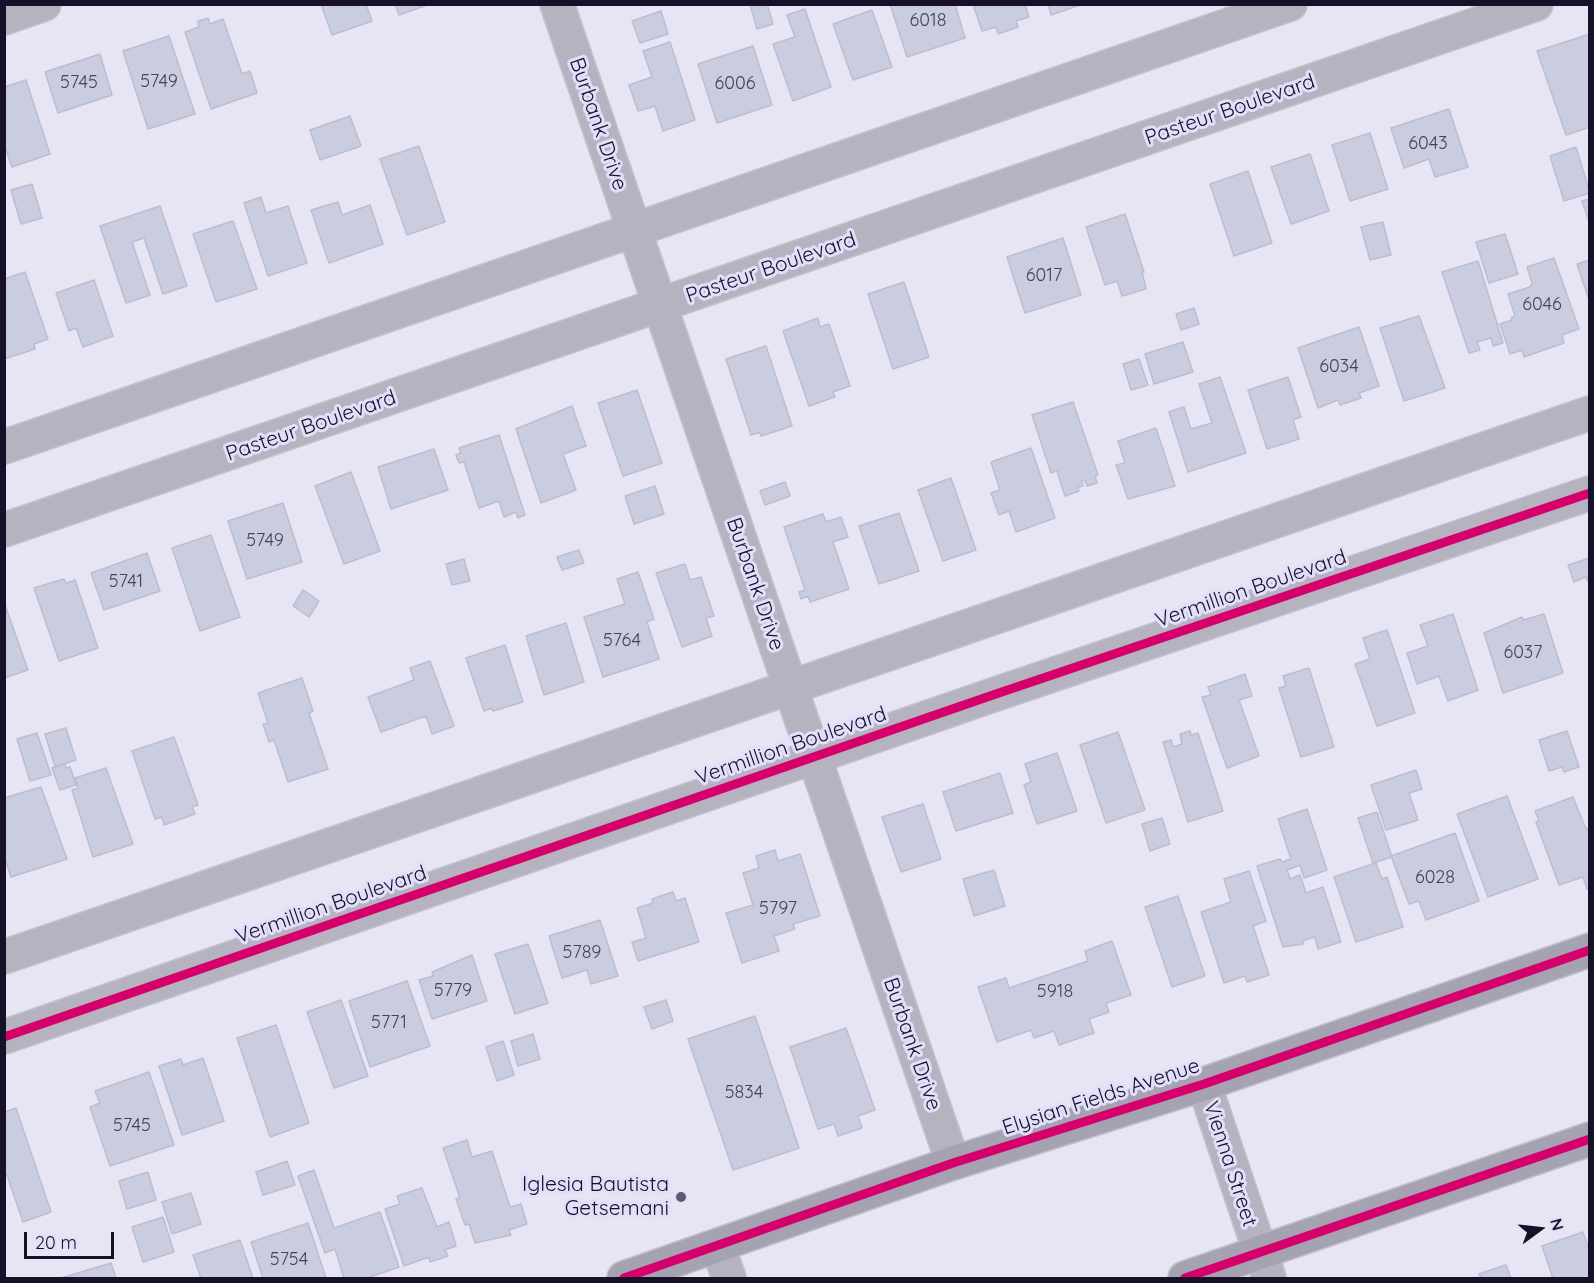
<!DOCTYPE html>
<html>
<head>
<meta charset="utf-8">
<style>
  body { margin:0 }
  #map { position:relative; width:1594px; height:1283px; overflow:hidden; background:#e7e4f4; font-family:Quicksand,sans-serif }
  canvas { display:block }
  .frame { position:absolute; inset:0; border:6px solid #161028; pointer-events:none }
  .north { position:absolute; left:1510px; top:1199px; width:60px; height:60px; -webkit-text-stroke:4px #e3defa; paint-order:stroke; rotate:75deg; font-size:16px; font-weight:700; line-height:24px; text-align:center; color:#161028 }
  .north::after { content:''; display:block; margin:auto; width:21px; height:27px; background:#161028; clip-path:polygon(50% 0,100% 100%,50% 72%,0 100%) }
  .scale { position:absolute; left:24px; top:1232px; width:90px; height:27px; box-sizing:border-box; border:3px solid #161028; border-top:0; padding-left:8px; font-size:18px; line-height:21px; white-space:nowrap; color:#161028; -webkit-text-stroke:4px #e3defa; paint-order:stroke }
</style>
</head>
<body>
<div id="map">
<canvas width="1594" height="1283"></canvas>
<div class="frame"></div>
<div class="north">N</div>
<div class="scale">20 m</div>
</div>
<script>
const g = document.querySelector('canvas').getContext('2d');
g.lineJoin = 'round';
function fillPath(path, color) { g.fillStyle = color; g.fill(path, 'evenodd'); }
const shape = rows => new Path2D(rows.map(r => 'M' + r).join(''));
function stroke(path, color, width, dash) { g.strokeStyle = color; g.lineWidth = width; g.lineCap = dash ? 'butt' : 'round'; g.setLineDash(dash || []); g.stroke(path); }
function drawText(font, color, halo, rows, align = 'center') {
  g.font = font + ' Quicksand,sans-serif'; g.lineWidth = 6; g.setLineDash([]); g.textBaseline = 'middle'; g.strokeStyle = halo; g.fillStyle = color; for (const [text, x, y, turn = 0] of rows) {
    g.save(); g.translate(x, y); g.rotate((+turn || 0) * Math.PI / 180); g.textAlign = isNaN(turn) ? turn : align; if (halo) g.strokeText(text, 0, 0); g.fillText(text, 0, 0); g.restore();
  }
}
const building = shape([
  [321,4,366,4,372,21,332,35,321,4],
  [395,4,430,4,399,15,395,4],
  [750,4,767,4,773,24,757,29,750,4],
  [890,4,955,4,965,38,907,57,890,4],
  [973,4,1025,4,1029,17,1016,21,1018,27,998,34,996,27,982,31,973,4],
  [1048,4,1083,4,1051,15,1048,4],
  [805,9,831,87,793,101,773,44,795,37,787,15,805,9],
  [872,10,892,67,853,80,833,24,872,10],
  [661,11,668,34,640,43,632,21,661,11],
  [208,18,210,24,223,19,242,74,250,71,257,93,211,109,185,32,199,27,198,21,208,18],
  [1590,34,1590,127,1566,135,1537,51,1590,34],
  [169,36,195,114,148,129,123,51,169,36],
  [670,42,695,120,663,131,655,106,638,111,629,85,652,77,643,51,670,42],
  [753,46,772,105,717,123,698,64,753,46],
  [100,54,112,95,58,113,45,72,100,54],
  [26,80,50,154,12,167,4,144,4,87,26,80],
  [1449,109,1468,167,1435,177,1429,159,1404,168,1391,128,1449,109],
  [350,116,361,146,320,160,310,130,350,116],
  [1370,133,1388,189,1350,201,1332,145,1370,133],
  [419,146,445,222,407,235,380,159,419,146],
  [1576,147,1590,193,1564,201,1550,156,1576,147],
  [1310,154,1329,211,1291,224,1271,167,1310,154],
  [1248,171,1272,243,1234,256,1210,184,1248,171],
  [32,184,42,218,21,224,11,190,32,184],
  [261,197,266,213,288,206,307,263,268,276,244,203,261,197],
  [1590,199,1590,224,1582,201,1590,199],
  [338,202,342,215,370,205,383,244,329,263,311,210,338,202],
  [160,206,187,286,163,294,144,238,132,242,150,295,126,303,100,226,160,206],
  [1125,214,1144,272,1142,272,1146,289,1122,296,1117,281,1105,285,1086,227,1125,214],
  [233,221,257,289,216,302,193,234,233,221],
  [1383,222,1391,255,1370,260,1361,227,1383,222],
  [1505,234,1518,274,1489,283,1476,242,1505,234],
  [1063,238,1081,295,1025,313,1007,257,1063,238],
  [1554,258,1579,329,1562,335,1564,343,1524,357,1522,350,1510,354,1500,324,1512,320,1511,318,1515,316,1508,294,1530,287,1532,283,1527,267,1554,258],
  [1590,260,1590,303,1577,264,1590,260],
  [1478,261,1503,343,1493,346,1491,338,1477,342,1480,350,1469,353,1442,272,1478,261],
  [25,272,48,339,34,344,35,349,4,359,4,279,25,272],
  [94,280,113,336,83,347,76,328,69,331,56,293,94,280],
  [904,282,929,357,893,369,868,294,904,282],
  [1194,308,1199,324,1181,330,1176,314,1194,308],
  [1419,316,1445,388,1404,401,1380,328,1419,316],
  [818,318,820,327,829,324,850,386,833,392,835,397,809,406,783,331,818,318],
  [1359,327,1379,386,1359,393,1361,398,1340,405,1338,400,1318,408,1298,348,1359,327],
  [1183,342,1193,372,1154,384,1145,354,1183,342],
  [766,346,792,426,761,436,760,432,751,435,726,359,766,346],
  [1139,359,1148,385,1131,390,1123,364,1139,359],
  [1220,377,1246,453,1188,472,1169,412,1184,407,1191,429,1212,423,1199,384,1220,377],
  [1288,377,1301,417,1293,420,1299,439,1267,449,1248,390,1288,377],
  [637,390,662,463,623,476,598,403,637,390],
  [1073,402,1098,475,1095,476,1097,483,1087,486,1085,480,1082,481,1083,486,1078,487,1079,491,1065,496,1057,471,1051,473,1032,415,1073,402],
  [572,406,586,446,563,454,576,490,541,503,516,429,572,406],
  [1156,428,1175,486,1128,499,1116,465,1125,463,1118,441,1156,428],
  [499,435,525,515,518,518,516,512,504,517,499,501,479,508,464,462,459,463,456,455,461,453,459,448,499,435],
  [1031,448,1055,518,1016,532,1009,511,999,515,991,493,1000,490,991,462,1031,448],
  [434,449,448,490,391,509,378,467,434,449],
  [351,472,380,551,344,564,315,486,351,472],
  [951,478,976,550,943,561,918,490,951,478],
  [785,482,790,496,765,505,760,491,785,482],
  [655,486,664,514,634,524,625,496,655,486],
  [283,503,302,562,247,579,228,521,283,503],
  [899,513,919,571,879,584,859,526,899,513],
  [823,514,826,522,841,517,848,537,833,542,849,589,810,602,808,596,801,599,799,592,805,590,784,527,823,514],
  [211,535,240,617,200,631,172,548,211,535],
  [579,550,584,563,562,570,557,557,579,550],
  [147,553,160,591,104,610,91,573,147,553],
  [1590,558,1590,586,1586,577,1574,582,1568,565,1590,558],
  [464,559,470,581,452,585,446,564,464,559],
  [685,564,690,580,701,577,714,616,706,618,712,636,682,647,656,573,685,564],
  [638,572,654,619,647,622,659,659,603,677,584,617,625,604,617,579,638,572],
  [64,579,66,583,75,580,98,648,59,661,34,588,64,579],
  [303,590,319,601,309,617,293,606,303,590],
  [4,602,28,670,4,678,4,602],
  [1453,614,1478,690,1448,701,1439,676,1417,684,1407,653,1428,646,1420,625,1453,614],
  [1544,614,1563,673,1503,693,1484,633,1522,617,1523,620,1544,614],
  [566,623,584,682,544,695,526,636,566,623],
  [1387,630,1415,713,1377,726,1355,664,1370,659,1363,638,1387,630],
  [505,645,523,702,493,711,492,708,484,711,466,658,505,645],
  [430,661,454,726,432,734,426,716,381,732,368,697,414,680,410,668,430,661],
  [1309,668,1334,747,1301,757,1279,688,1286,686,1283,676,1309,668],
  [1245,674,1252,696,1239,700,1259,756,1227,768,1202,697,1211,695,1208,687,1245,674],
  [302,678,313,711,309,713,328,769,288,782,274,740,269,742,263,724,268,723,258,693,302,678],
  [66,728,76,760,55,767,45,734,66,728],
  [1190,731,1191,735,1198,733,1223,811,1188,822,1163,742,1171,740,1173,747,1182,744,1180,734,1190,731],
  [1567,731,1579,767,1564,772,1562,767,1549,771,1539,740,1567,731],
  [1118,732,1145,810,1106,823,1080,745,1118,732],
  [37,733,51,775,30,781,17,739,37,733],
  [174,737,198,805,192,807,195,814,164,825,162,817,155,819,132,751,174,737],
  [1057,753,1077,811,1037,824,1024,785,1031,782,1025,764,1057,753],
  [65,764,66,768,70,767,76,785,60,790,52,768,65,764],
  [106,768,133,844,93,857,72,790,78,788,75,778,106,768],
  [1416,770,1422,789,1409,793,1418,820,1386,830,1371,785,1416,770],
  [1000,773,1013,813,956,831,943,792,1000,773],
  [41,787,67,859,11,877,4,856,4,798,41,787],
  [1507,796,1538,879,1488,897,1457,814,1507,796],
  [1573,797,1586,829,1590,828,1590,888,1587,889,1583,877,1559,885,1536,822,1539,821,1535,811,1573,797],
  [923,804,941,859,901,872,882,817,923,804],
  [1307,809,1327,870,1304,878,1300,865,1287,870,1290,879,1300,875,1306,893,1323,887,1341,942,1318,949,1315,937,1304,940,1303,944,1283,947,1257,866,1280,859,1282,862,1291,859,1278,819,1307,809],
  [1377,812,1392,857,1373,863,1358,818,1377,812],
  [1162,818,1170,844,1150,851,1142,824,1162,818],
  [1455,833,1479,901,1426,920,1419,901,1409,904,1391,856,1455,833],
  [775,850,778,861,800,854,820,916,793,924,795,929,774,936,779,951,742,963,726,913,753,905,743,873,759,868,756,856,775,850],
  [1376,863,1382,879,1387,877,1403,927,1356,942,1334,877,1376,863],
  [994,870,1005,906,974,916,963,879,994,870],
  [1249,871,1266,921,1253,926,1269,975,1247,982,1245,976,1224,983,1201,912,1231,902,1224,879,1249,871],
  [673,892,676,901,685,898,699,942,638,961,632,942,646,938,637,908,653,903,652,899,673,892],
  [1178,896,1205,976,1172,987,1145,907,1178,896],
  [600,920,618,976,591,984,587,970,562,978,549,936,600,920],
  [1112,941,1131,995,1106,1003,1109,1012,1089,1019,1094,1033,1059,1045,1054,1031,1034,1038,1031,1030,997,1042,978,987,1006,978,1009,988,1088,961,1085,951,1112,941],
  [528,944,548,1003,515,1014,495,954,528,944],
  [472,955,487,1001,432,1019,419,980,433,976,432,972,472,955],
  [407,981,430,1046,370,1067,349,1001,407,981],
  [341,1000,368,1076,334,1088,307,1012,341,1000],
  [666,1000,673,1021,652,1029,644,1007,666,1000],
  [755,1016,799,1148,733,1170,688,1039,755,1016],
  [276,1025,309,1123,270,1137,237,1038,276,1025],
  [846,1028,875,1110,858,1116,862,1128,838,1136,834,1124,818,1129,790,1047,846,1028],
  [533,1034,540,1059,518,1066,511,1041,533,1034],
  [503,1041,514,1075,497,1081,486,1047,503,1041],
  [203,1058,224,1121,182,1135,159,1066,181,1059,183,1065,203,1058],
  [149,1072,174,1145,110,1166,90,1107,100,1103,95,1091,149,1072],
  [16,1108,51,1212,23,1222,7,1175,4,1176,4,1112,16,1108],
  [467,1140,472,1157,492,1151,510,1207,521,1204,527,1224,509,1230,511,1235,475,1243,469,1224,465,1225,456,1199,460,1198,443,1148,467,1140],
  [287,1161,295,1185,263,1195,256,1172,287,1161],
  [314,1170,334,1228,380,1212,399,1267,367,1278,344,1278,335,1249,325,1253,298,1176,314,1170],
  [148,1172,156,1200,127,1209,119,1181,148,1172],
  [422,1188,437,1227,449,1222,456,1246,445,1250,448,1256,430,1262,429,1257,404,1266,385,1209,400,1204,397,1196,422,1188],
  [191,1193,201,1224,172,1234,162,1202,191,1193],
  [163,1217,174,1252,143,1262,132,1227,163,1217],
  [308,1223,326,1278,263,1278,251,1242,308,1223],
  [1583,1232,1590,1253,1590,1278,1553,1278,1542,1246,1583,1232],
  [240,1240,253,1278,201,1278,193,1255,240,1240],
  [111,1263,116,1278,61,1278,111,1263],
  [1506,1265,1511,1278,1477,1278,1481,1277,1479,1274,1506,1265]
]);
fillPath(building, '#caccdf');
stroke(building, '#bcbdd1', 1.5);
const minor = shape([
  [557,4,953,1163],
  [4,18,44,4],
  [4,447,1290,4],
  [4,530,1536,4],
  [4,957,1590,413],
  [4,1037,990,696,1590,493],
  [1204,1084,1269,1278],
  [718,1247,729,1278]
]);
const major = shape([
  [624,1278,953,1163,1204,1084,1590,950],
  [1185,1278,1590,1139]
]);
stroke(minor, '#c2bfce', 36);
stroke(major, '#c2bfce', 36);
stroke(minor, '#b5b3bf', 33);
stroke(major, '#a5a2b2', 33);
stroke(shape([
  [4,1037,990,696,1590,493],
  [624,1278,953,1163,1204,1084,1590,950],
  [1185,1278,1590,1139]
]), '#d6006c', 9);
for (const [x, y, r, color] of [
  [681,1197,6,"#5f5a6f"]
]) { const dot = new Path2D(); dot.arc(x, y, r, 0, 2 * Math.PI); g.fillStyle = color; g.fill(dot); stroke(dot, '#e3defa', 2); }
drawText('18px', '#464259', null, [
  ["6018",928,21],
  ["5749",159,82],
  ["5745",79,83],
  ["6006",735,84],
  ["6043",1428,144],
  ["6017",1044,276],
  ["6046",1542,305],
  ["6034",1339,367],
  ["5749",265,541],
  ["5741",126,582],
  ["5764",622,641],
  ["6037",1523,653],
  ["6028",1435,878],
  ["5797",778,909],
  ["5789",582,953],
  ["5779",453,991],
  ["5918",1055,992],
  ["5771",389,1023],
  ["5834",744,1093],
  ["5745",132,1126],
  ["5754",289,1260]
]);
drawText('21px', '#161028', '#e3defa', [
  ["Pasteur Boulevard",1230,110,-19],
  ["Burbank Drive",598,124,71],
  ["Pasteur Boulevard",771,268,-19],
  ["Pasteur Boulevard",311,426,-19],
  ["Burbank Drive",755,584,71],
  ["Vermillion Boulevard",1251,589,-19],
  ["Vermillion Boulevard",791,746,-19],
  ["Vermillion Boulevard",331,905,-19],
  ["Burbank Drive",912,1044,71],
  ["Elysian Fields Avenue",1101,1097,-18],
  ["Vienna Street",1230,1164,72]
]);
drawText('21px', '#161028', '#e3defa', [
  ["Iglesia Bautista",669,1185],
  ["Getsemani",669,1209]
], 'right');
</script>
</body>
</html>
